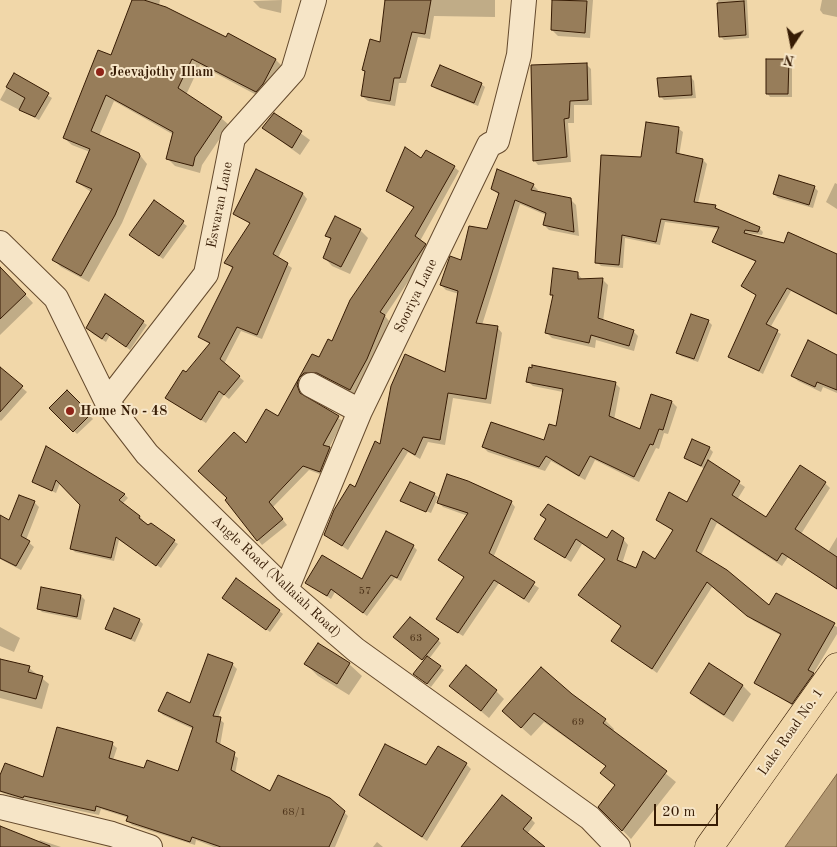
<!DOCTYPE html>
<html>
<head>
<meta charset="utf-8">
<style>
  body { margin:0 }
  #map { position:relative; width:837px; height:847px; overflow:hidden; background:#f1d7a9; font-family:"Old Standard TT",serif }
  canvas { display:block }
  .north { position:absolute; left:767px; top:20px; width:50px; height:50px; -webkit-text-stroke:4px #f6e5c7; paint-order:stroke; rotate:191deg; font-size:14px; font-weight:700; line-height:20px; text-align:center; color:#361b04 }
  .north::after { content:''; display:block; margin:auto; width:18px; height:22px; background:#361b04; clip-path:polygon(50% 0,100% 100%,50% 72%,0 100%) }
  .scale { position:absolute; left:654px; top:804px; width:64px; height:22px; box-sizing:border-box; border:2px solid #361b04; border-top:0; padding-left:6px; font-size:15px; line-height:18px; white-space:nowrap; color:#361b04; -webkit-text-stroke:4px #f6e5c7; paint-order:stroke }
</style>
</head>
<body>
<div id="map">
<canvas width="837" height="847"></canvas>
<div class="north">N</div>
<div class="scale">20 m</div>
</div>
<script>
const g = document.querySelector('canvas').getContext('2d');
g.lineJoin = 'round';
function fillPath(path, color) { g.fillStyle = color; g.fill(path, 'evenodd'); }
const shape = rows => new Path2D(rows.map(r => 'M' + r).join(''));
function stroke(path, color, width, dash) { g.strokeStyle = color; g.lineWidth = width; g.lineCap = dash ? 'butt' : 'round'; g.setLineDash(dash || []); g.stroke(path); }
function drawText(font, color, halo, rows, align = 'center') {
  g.font = font + ' "Old Standard TT",serif'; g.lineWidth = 4; g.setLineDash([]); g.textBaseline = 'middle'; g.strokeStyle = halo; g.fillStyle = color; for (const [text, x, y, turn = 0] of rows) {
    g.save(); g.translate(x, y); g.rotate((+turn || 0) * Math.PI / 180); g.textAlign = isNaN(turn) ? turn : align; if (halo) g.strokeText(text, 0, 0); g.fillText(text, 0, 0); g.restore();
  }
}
const water = shape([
  [837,774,837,847,785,847,837,774]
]);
fillPath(water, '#b19771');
stroke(water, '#806545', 1);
fillPath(shape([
  [133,0,160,0,159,5,226,38,228,35,276,60,283,67,264,99,200,65,186,95,221,118,229,125,202,165,200,173,175,166,167,158,174,135,114,101,99,136,139,154,147,164,122,223,89,282,61,267,54,260,91,192,77,182,90,152,72,145,64,138,112,56],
  [282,0,281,13,260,8,253,1],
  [386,0,495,0,495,17,434,16,430,39,418,37,406,83,399,83,395,106,368,101,362,96,366,73,363,70,381,43],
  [554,0,593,0,590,38,558,36,552,30],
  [718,0,747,0,749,38,724,40,720,36],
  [822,0,837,0,837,17,823,14,820,10],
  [788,61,792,64,792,97,770,97,767,93],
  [586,64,591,69,592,105,574,105,574,123,568,123,571,162,538,165,534,160],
  [14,75,52,98,39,120,0,100],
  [691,77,694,81,696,98,664,100,660,96],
  [481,84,485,87,478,106,436,89,432,85],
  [274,114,310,140,300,155,263,128],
  [679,129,683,132,679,156,703,160,707,164,698,203,715,206,719,211,759,228,763,232,762,235,746,233,746,235,837,255,837,315,791,291,770,328,781,334,763,374,730,357,757,296,743,286,756,262,718,245,714,241,719,229,665,222,660,245,625,238,623,268,601,266,597,262,642,158],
  [422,160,454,167,459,171,420,241,430,249,385,316,389,321,371,364,355,394,317,376,303,384,303,398,343,421,329,448,334,453,325,476,309,470,273,507,287,525,262,545,258,540,246,445,279,418,312,356,319,358,333,343,415,209,388,191],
  [256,171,303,194,307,199,278,258,292,268,262,339,241,331,224,364,244,381,229,399,224,395,206,423,172,402,186,374,211,345,199,337,233,269,226,263,251,224,235,214],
  [835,183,837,184,837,209,826,202],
  [533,185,538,190,537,192,570,199,576,205,579,236,549,230,544,225,546,215,520,204,482,325,497,327,502,333,491,404,453,398,445,445,428,442,420,459,408,452,348,550,325,535,381,446,446,373,459,294,446,290,441,285,488,231,499,195,493,189],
  [814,187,818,191,813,208,778,198,774,194],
  [154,201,187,226,163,259,134,238],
  [360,230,368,238,350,274,332,266,324,257,331,240,326,235],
  [0,267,33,303,0,335],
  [577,273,583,280,602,279,608,285,603,321,633,331,638,336,634,351,596,340,595,348,552,338,546,332,554,297,551,295],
  [105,296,147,325,130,350,110,335,106,342,93,334,87,328],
  [708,321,712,325,698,362,681,356,678,352],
  [837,356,837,393,823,387,821,392,798,381,792,375],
  [0,369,27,392,1,421,0,420],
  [527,381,615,383,620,388,614,420,641,431,652,396,672,402,677,407,668,434,664,433,659,449,656,448,639,482,595,460,585,480,551,461,545,471,488,452,483,447,544,441,557,428,563,392,533,386],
  [67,392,93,419,77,434,51,408],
  [46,448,125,495,128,498,122,504,140,517,143,520,142,522,178,544,161,568,119,540,114,561,75,552,71,548,81,504,60,483,56,493,33,482],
  [709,448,713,452,708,462,745,487,737,500,766,519,825,483,830,488,801,534,828,552,837,537,837,589,788,557,782,566,717,523,701,555,769,607,776,594,837,627,837,634,813,674,818,679,797,708,755,683,782,636,754,621,712,587,657,673,612,640,622,627,580,595,606,560,582,544,571,562,536,539,547,520,542,515,607,540,623,539,628,545,622,564,636,569,655,561,674,532,658,520,688,504,705,469,685,458],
  [434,494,438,497,431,513,402,501],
  [34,502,39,507,26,540,34,547,21,570,0,559,0,517,10,522],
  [511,502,515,507,493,558,539,588,529,603,499,583,463,636,442,623,465,578,439,560,468,516,443,507,439,503],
  [413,546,417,550,401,581,395,578,367,616,335,592,331,599,307,583,362,580],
  [42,589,81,596,85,600,81,620,42,612,38,608],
  [227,601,279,611,283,614,270,632],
  [139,620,143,624,135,642,107,629],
  [0,627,20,638,14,652,0,646],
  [438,640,441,643,429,659,444,670,431,687,419,678,425,661,398,641],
  [318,644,349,664,362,676,349,695,318,676,306,664],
  [232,664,237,669,218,718,224,723,220,746,238,758,235,774,271,793,330,799,348,816,335,847,214,847,196,840,195,845,132,825,128,821,129,818,101,809,99,815,28,800,27,802,0,792,0,779,44,779,112,744,117,748,113,760,145,770,179,772,193,729,163,715,159,711,191,705],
  [710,665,743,686,751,694,733,722,700,701,692,693],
  [29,668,49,684,42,709,0,698,0,669],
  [451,686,496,691,504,699,489,718],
  [572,695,605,720,614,729,613,731,676,782,631,839,600,807,616,786,602,773,607,767,544,722,531,736,513,720],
  [466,764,471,769,427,841,360,795,427,766],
  [531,819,535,823,527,834,543,847,464,847],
  [40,840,61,847,37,847],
  [377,842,383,847,373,847]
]), '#0003');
const building = shape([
  [132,0,144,0,166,7,226,37,228,33,276,59,263,84,256,92,192,59,178,88,222,117,195,157,193,166,166,159,173,132,106,95,91,131,139,153,140,156,115,215,81,276,52,260,92,189,76,182,90,149,63,138,98,50,111,55,132,0],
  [385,0,431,0,425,34,412,32,400,78,394,78,390,101,361,96,365,71,362,70,370,39,380,42,385,0],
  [552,0,587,1,585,33,551,30,552,0],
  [744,1,746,35,719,37,717,3,744,1],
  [766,59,789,59,788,94,766,94,766,59],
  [587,63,588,100,570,101,569,118,564,119,567,157,533,161,531,65,587,63],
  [440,65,482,83,474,103,431,86,440,65],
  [14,73,49,93,35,117,19,110,25,98,6,87,14,73],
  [691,76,692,95,659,97,657,78,691,76],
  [274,113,302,131,292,148,262,128,274,113],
  [646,122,679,127,676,153,703,159,694,202,716,205,715,208,760,227,758,232,745,230,744,233,784,243,788,232,837,254,837,314,787,288,766,324,778,330,759,371,728,357,756,295,741,286,756,261,712,242,719,227,661,219,656,242,622,235,619,265,595,263,601,155,641,157,646,122],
  [405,147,421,158,426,150,455,166,415,236,426,244,380,312,385,315,367,359,350,390,317,373,304,373,299,378,297,385,300,393,339,416,323,445,330,447,320,472,303,466,269,502,283,519,257,541,225,500,227,498,198,471,234,432,246,443,266,409,278,416,312,354,319,357,328,339,332,341,350,300,414,207,386,191,405,147],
  [256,169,303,193,273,254,288,263,257,335,237,327,220,359,240,376,224,395,219,391,201,420,165,398,183,370,186,372,210,343,198,337,233,267,224,263,250,223,233,214,256,169],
  [497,169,534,184,531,190,571,198,574,232,543,225,546,213,515,200,476,323,498,326,486,399,448,393,440,440,423,437,415,455,403,448,342,546,324,535,334,510,350,484,355,487,375,441,380,444,391,386,405,354,445,372,458,291,440,285,450,256,461,260,469,226,487,229,499,193,491,189,497,169],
  [779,175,815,186,809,205,773,194,779,175],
  [154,200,184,221,159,256,129,235,154,200],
  [335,216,361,229,341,267,323,258,331,238,325,236,335,216],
  [0,267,26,294,0,319,0,267],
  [553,268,578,272,578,279,603,278,598,318,634,330,629,346,591,335,589,343,545,333,553,295,550,295,553,268],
  [105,294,144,321,126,347,106,333,102,339,86,328,105,294],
  [691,314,709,320,694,359,676,353,691,314],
  [808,340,837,355,837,390,817,382,815,387,791,376,808,340],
  [532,365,616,382,609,416,640,429,651,394,672,401,663,430,659,429,653,445,650,444,634,477,590,456,579,476,546,456,539,467,482,447,491,422,544,440,549,424,556,426,563,389,526,382,529,367,532,368,532,365],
  [0,367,23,386,0,412,0,367],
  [67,390,91,414,73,432,49,408,67,390],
  [692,439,710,447,701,466,684,458,692,439],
  [46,446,125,494,119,500,140,516,139,518,148,525,151,523,175,540,156,566,116,537,111,558,70,549,80,505,56,480,52,491,32,482,46,446],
  [708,460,740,481,732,495,766,517,800,465,826,482,795,529,837,557,837,589,782,553,777,561,711,518,696,551,727,570,769,605,776,593,835,623,808,670,814,673,792,704,754,683,781,634,747,616,707,582,652,669,611,641,621,626,578,595,605,559,576,539,565,558,534,539,546,519,540,515,548,504,607,538,612,530,624,538,617,560,636,568,643,551,655,559,673,530,656,520,669,492,687,502,708,460],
  [447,474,468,481,512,501,489,553,535,582,524,599,494,580,458,633,436,619,464,577,438,560,468,513,437,503,447,474],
  [410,482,435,493,426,512,400,501,410,482],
  [19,495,35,501,21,536,30,541,16,566,0,558,0,515,9,520,19,495],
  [386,531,414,545,397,578,391,575,363,613,331,589,327,596,305,583,322,555,362,579,386,531],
  [236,578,280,610,266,630,222,598,236,578],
  [41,587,81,595,77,617,37,609,41,587],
  [114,608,140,619,131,639,105,629,114,608],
  [410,617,439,639,422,660,393,637,410,617],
  [318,643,350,663,337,684,304,664,318,643],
  [208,654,233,663,213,716,221,717,216,742,235,752,231,770,270,791,278,775,330,798,345,811,329,847,221,847,192,837,190,842,126,821,128,816,96,806,95,811,24,796,23,798,0,791,0,775,5,763,43,777,57,727,113,742,109,758,144,768,147,760,178,771,193,727,158,711,167,692,190,703,208,654],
  [427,656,441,666,427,684,413,674,427,656],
  [0,659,30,666,28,672,43,676,36,699,0,690,0,659],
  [709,663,743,685,724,715,690,693,709,663],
  [466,665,497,690,481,711,449,686,466,665],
  [541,667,572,694,606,719,603,723,667,771,622,831,598,807,615,785,600,773,606,766,534,713,521,728,502,711,541,667],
  [385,744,426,765,438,746,467,763,422,837,359,795,385,744],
  [502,795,532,818,523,829,545,847,461,847,502,795],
  [0,826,50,846,50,847,0,847,0,826]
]);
fillPath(building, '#977d5a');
stroke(building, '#361b04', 1);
const minor = shape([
  [0,243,56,298,107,402,147,454,286,590,356,650,590,818,618,847],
  [311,385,360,411],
  [107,402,206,274,233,138,293,71,314,0],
  [286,590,360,411,489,145,497,141,519,55,524,0],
  [0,807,112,834,150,847]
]);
const major = shape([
  [709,847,837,667]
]);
stroke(minor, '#654a2d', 26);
stroke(major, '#361b04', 29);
stroke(minor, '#f6e5c7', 24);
stroke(major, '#f1d7a9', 28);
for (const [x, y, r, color] of [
  [100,72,5,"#8f2418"],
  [70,411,5,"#8f2418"]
]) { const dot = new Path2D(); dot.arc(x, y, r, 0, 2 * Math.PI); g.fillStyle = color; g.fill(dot); stroke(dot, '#f6e5c7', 2); }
drawText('11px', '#4e341a', null, [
  ["57",365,591],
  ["63",416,638],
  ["69",578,722],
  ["68/1",294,812]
]);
drawText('bold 14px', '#361b04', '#f6e5c7', [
  ["Jeevajothy Illam",110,72],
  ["Home No - 48",80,411]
], 'left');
drawText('14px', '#361b04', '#f6e5c7', [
  ["Eswaran Lane",220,205,-79],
  ["Sooriya Lane",416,296,-64],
  ["Angle Road (Nallaiah Road)",276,577,43],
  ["Lake Road No. 1",791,732,-55]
]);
</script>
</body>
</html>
